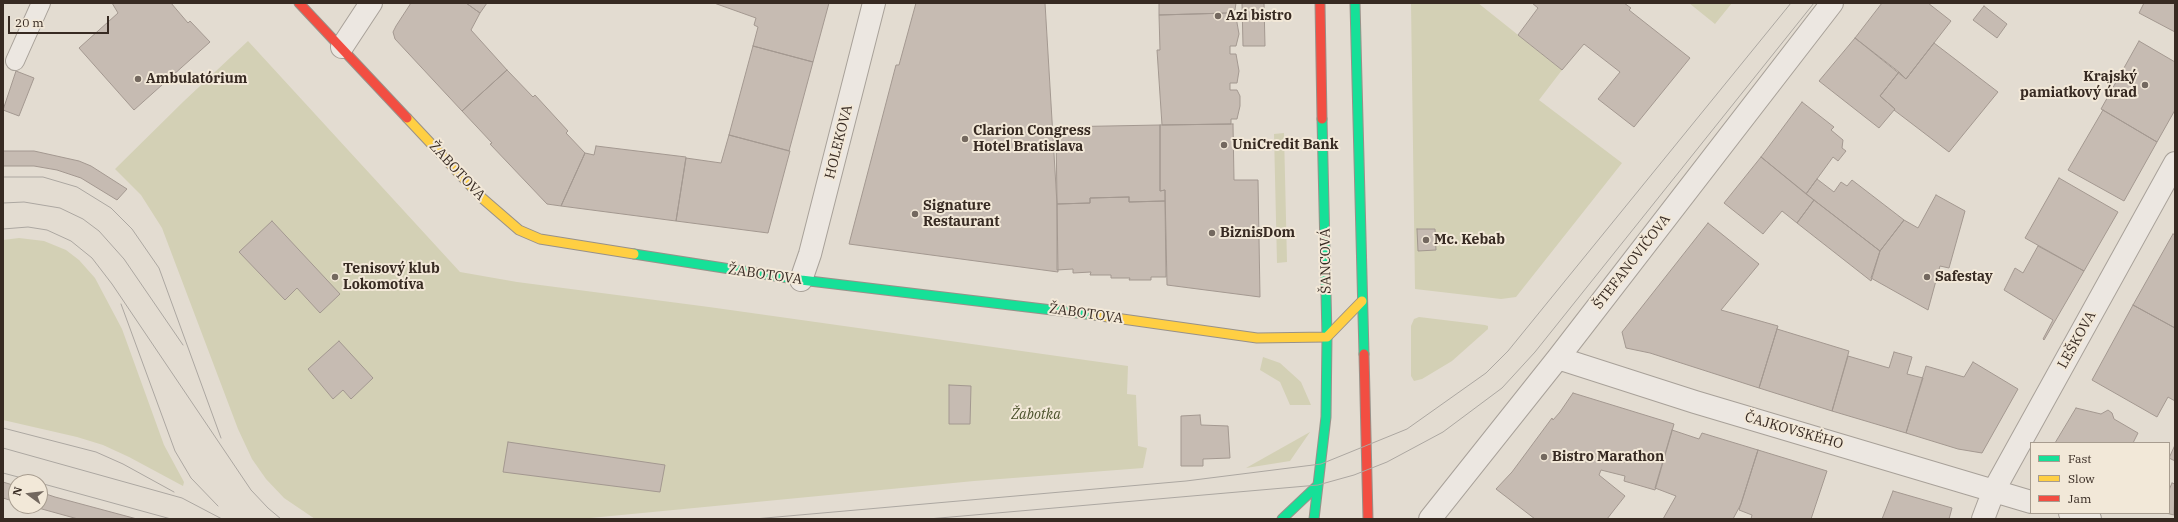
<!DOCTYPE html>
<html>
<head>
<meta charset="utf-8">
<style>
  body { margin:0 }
  #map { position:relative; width:2178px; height:522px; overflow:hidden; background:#e3dcd1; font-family:"IBM Plex Serif",serif }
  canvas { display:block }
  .frame { position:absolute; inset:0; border:4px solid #372a22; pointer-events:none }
  .legend { position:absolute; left:2030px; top:442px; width:140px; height:72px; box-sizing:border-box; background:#f2e8d8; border:1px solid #a79c8f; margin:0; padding:5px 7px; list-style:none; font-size:12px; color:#372a22 }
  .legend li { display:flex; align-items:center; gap:8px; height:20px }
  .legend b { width:20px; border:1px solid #a79c8f }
  .north { position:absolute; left:8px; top:474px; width:40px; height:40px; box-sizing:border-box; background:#f2e8d8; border:1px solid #a79c8f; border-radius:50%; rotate:285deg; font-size:11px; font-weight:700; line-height:16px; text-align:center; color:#372a22 }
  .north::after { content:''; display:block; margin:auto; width:14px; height:18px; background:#73685f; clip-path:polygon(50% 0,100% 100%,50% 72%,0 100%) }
  .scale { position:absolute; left:8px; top:16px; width:101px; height:18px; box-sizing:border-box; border:2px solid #372a22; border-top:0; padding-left:5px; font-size:12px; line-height:14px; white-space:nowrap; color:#372a22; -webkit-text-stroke:3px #f2e8d8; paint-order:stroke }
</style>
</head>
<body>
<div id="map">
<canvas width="2178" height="522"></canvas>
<div class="frame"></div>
<ul class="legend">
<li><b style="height:5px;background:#16e098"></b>Fast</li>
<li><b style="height:5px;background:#ffcf43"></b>Slow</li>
<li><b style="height:5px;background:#f24e42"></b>Jam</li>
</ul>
<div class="north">N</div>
<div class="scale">20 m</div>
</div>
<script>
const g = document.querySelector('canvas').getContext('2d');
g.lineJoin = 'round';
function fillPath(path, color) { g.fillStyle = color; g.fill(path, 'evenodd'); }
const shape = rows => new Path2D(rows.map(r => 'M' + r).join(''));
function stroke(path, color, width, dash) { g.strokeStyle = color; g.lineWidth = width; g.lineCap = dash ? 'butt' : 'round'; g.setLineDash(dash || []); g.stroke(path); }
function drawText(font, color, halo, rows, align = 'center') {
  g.font = font + ' "IBM Plex Serif",serif'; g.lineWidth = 4; g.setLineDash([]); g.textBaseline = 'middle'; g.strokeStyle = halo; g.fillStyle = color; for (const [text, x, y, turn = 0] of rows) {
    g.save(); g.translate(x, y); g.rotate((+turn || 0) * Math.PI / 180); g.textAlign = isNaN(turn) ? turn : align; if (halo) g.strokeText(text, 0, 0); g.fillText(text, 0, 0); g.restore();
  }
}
fillPath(shape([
  [1411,3,1478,3,1562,70,1539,100,1622,163,1516,297,1501,299,1415,289],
  [1689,3,1732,3,1715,24],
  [248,41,460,272,517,282,709,307,1128,366,1127,394,1136,395,1138,446,1147,448,1143,468,974,481,580,519,315,519,284,498,266,479,252,459,238,429,162,228,141,195,115,169,184,101],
  [1284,133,1287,262,1277,263,1274,134],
  [19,238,44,241,66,250,79,260,95,278,122,329,164,445,184,482,183,486,129,457,103,445,77,437,3,420,3,240],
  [1419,317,1485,325,1488,326,1488,329,1452,361,1422,379,1414,381,1411,376,1411,326,1414,319],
  [1263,357,1280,363,1301,382,1311,405,1290,405,1280,382,1260,370],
  [1310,432,1290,461,1246,468]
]), '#d3d0b5');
const building = shape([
  [171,3,188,23,190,21,210,42,134,110,79,48,118,13,112,3,171,3],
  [411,3,466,3,480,13,471,30,507,70,462,111,395,39,393,32,396,26,411,3],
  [466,3,487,3,480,13,466,3],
  [714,3,829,3,813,62,753,46,758,27,754,25,756,18,714,3],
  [916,3,1045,3,1057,204,1058,272,849,244,896,65,899,65,916,3],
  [1159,3,1236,3,1235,10,1229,10,1228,13,1159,15,1159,3],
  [1242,3,1264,3,1265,46,1243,46,1242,3],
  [1532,3,1624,3,1631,8,1629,10,1690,58,1634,127,1598,99,1620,72,1584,44,1562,70,1518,35,1538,8,1532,3],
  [1882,3,1928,3,1951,21,1906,79,1855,38,1882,3],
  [2144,3,2175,3,2175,32,2139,13,2144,3],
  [1984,6,2007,24,1997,38,1973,20,1984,6],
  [1228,13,1229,17,1236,17,1239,34,1236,46,1230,46,1230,54,1236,54,1239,71,1237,83,1230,83,1230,90,1237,90,1240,96,1240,106,1237,119,1231,119,1231,124,1162,125,1157,50,1160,50,1159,15,1228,13],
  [1855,38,1899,72,1880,96,1895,109,1879,128,1819,81,1855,38],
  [2139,41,2175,62,2175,110,2157,142,2101,109,2139,41],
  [1934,43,1998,92,1949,152,1894,110,1895,109,1880,96,1899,72,1906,79,1934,43],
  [753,46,813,62,789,151,729,135,753,46],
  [507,70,533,97,535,95,568,131,566,133,585,153,561,206,547,204,490,144,492,143,462,111,507,70],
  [16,71,34,78,19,116,3,110,16,71],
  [1802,102,1834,127,1831,130,1843,140,1842,148,1846,151,1838,161,1833,157,1806,194,1761,157,1802,102],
  [2103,110,2157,142,2124,201,2068,170,2103,110],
  [1233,124,1234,180,1258,180,1260,297,1167,285,1165,190,1160,191,1160,125,1233,124],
  [1160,125,1160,191,1165,190,1165,201,1129,202,1129,197,1090,198,1090,203,1057,204,1056,127,1160,125],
  [729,135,790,151,768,233,676,221,686,158,721,163,729,135],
  [596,146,686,157,676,221,561,206,585,153,594,155,596,146],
  [3,151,34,151,79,161,91,166,127,189,117,200,81,178,57,170,34,166,3,166,3,151],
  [1761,157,1814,200,1797,223,1782,211,1763,234,1724,203,1761,157],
  [2059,178,2118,212,2084,271,2025,238,2059,178],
  [1817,179,1834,192,1841,182,1847,186,1852,180,1904,220,1880,251,1806,194,1817,179],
  [1936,195,1965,211,1949,268,1940,266,1928,310,1871,278,1880,251,1904,220,1918,228,1936,195],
  [1129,197,1129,202,1165,201,1166,277,1151,277,1151,280,1129,280,1130,278,1111,278,1111,275,1090,275,1091,272,1073,273,1073,269,1057,270,1057,204,1090,203,1090,198,1129,197],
  [1814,200,1880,251,1871,281,1797,223,1814,200],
  [272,221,340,294,320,313,297,288,285,300,239,252,272,221],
  [1708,223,1759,264,1721,310,1778,326,1759,388,1650,353,1626,348,1622,332,1708,223],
  [1417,229,1435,229,1436,250,1418,251,1417,229],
  [2173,234,2175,235,2175,328,2133,305,2173,234],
  [2038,246,2084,271,2044,340,2043,339,2053,320,2004,290,2015,268,2023,273,2038,246],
  [2133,305,2175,328,2175,401,2168,397,2157,417,2092,380,2133,305],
  [1777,329,1849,351,1832,411,1759,388,1777,329],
  [339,341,373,378,351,399,343,390,333,399,308,369,339,341],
  [1894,352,1912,357,1907,374,1923,378,1906,433,1832,411,1848,356,1889,368,1894,352],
  [1973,362,2018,389,1982,453,1958,449,1906,433,1926,366,1964,377,1973,362],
  [949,385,971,386,970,424,949,424,949,385],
  [1573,393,1674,424,1655,490,1624,481,1625,476,1601,470,1599,475,1625,496,1607,519,1535,519,1496,489,1512,472,1552,418,1553,420,1560,412,1573,393],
  [2076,408,2101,414,2108,410,2112,413,2114,419,2138,433,2133,443,2055,443,2076,408],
  [1200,415,1201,425,1228,426,1230,458,1203,459,1203,466,1181,466,1181,416,1200,415],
  [1672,430,1699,439,1702,433,1758,450,1741,504,1733,519,1663,519,1676,496,1655,488,1672,430],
  [508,442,665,465,660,492,503,472,508,442],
  [2175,445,2175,461,2169,458,2175,445],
  [1758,450,1827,471,1811,519,1751,519,1752,515,1739,510,1758,450],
  [3,482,16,486,16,502,3,498,3,482],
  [2172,483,2175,484,2174,515,2166,513,2169,513,2169,490,2172,483],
  [1893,491,1952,508,1949,519,1882,519,1893,491],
  [40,492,55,497,137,519,78,519,31,506,40,506,40,492]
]);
fillPath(building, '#c6bbb2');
stroke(building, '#a39890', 1);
const lane = shape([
  [15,61,41,3]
]);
const street = shape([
  [342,47,371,3],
  [801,280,810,254,874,3],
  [1558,358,1695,402,2031,502],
  [2070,513,2090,519],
  [1430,519,1558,358,1832,3],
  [1983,519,1994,490,2175,163]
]);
const fast = shape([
  [1355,3,1364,354],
  [634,254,801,280,1094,315],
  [1282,519,1318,485],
  [1314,519,1326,417,1327,337,1322,119]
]);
const slow = shape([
  [407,118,482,198,519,230,540,239,634,254],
  [1094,315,1257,338,1327,337,1362,301]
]);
const jam = shape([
  [299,3,407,118],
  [1320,3,1322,119],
  [1364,354,1368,519]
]);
stroke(lane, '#a8a199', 20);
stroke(street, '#a8a199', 24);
stroke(fast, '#989189', 11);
stroke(slow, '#989189', 11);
stroke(jam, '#989189', 11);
stroke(lane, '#ece7e1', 18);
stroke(street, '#ece7e1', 22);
stroke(fast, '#16e098', 9);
stroke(slow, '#ffcf43', 9);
stroke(jam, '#f24e42', 9);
stroke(shape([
  [3,177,43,177,77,187,111,208,132,229,159,268,221,438],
  [3,203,24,202,60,208,83,219,99,231,124,259,183,345],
  [3,229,28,227,47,230,71,241,92,258,112,284,251,490,268,508,281,519],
  [121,304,175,451,191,478,218,506],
  [3,428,96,452,123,464,174,492],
  [3,448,182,498,222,519],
  [3,473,37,482],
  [40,483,171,519],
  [754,519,1186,481,1321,464,1407,429,1486,373,1508,351,1791,3],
  [928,519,1318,485,1354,475,1387,462,1443,432,1502,388,1535,352,1814,3]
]), '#aca7a1', 1);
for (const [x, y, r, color] of [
  [1218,16,4,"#73685f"],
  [138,79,4,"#73685f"],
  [2145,85,4,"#73685f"],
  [965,139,4,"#73685f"],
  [1224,145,4,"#73685f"],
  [915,214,4,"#73685f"],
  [1212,233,4,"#73685f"],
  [1426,240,4,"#73685f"],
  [335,277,4,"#73685f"],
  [1927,277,4,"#73685f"],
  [1544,457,4,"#73685f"]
]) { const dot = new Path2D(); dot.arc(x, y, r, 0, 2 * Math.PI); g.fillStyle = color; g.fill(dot); stroke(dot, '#f2e8d8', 1.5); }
drawText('bold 14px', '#372a22', '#f2e8d8', [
  ["Azi bistro",1226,16],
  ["Krajský",2137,77,"right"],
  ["pamiatkový úrad",2137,93,"right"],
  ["Ambulatórium",146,79],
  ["Clarion Congress",973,131],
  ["Hotel Bratislava",973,147],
  ["UniCredit Bank",1232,145],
  ["Signature",923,206],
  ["Restaurant",923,222],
  ["BiznisDom",1220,233],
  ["Mc. Kebab",1434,240],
  ["Tenisový klub",343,269],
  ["Lokomotíva",343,285],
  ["Safestay",1935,277],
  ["Bistro Marathon",1552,457]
], 'left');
drawText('14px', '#372a22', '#f2e8d8', [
  ["HOLEKOVA",839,142,-76],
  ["ŽABOTOVA",457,171,47],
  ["ŠANCOVÁ",1326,261,-91],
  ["ŠTEFANOVIČOVA",1632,262,-52],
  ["ŽABOTOVA",765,275,8],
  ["ŽABOTOVA",1086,314,8],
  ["LEŠKOVA",2077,340,-61],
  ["ČAJKOVSKÉHO",1794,431,16]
]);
drawText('italic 14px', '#4b512b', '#f2e8d8', [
  ["Žabotka",1036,415]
]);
</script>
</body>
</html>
